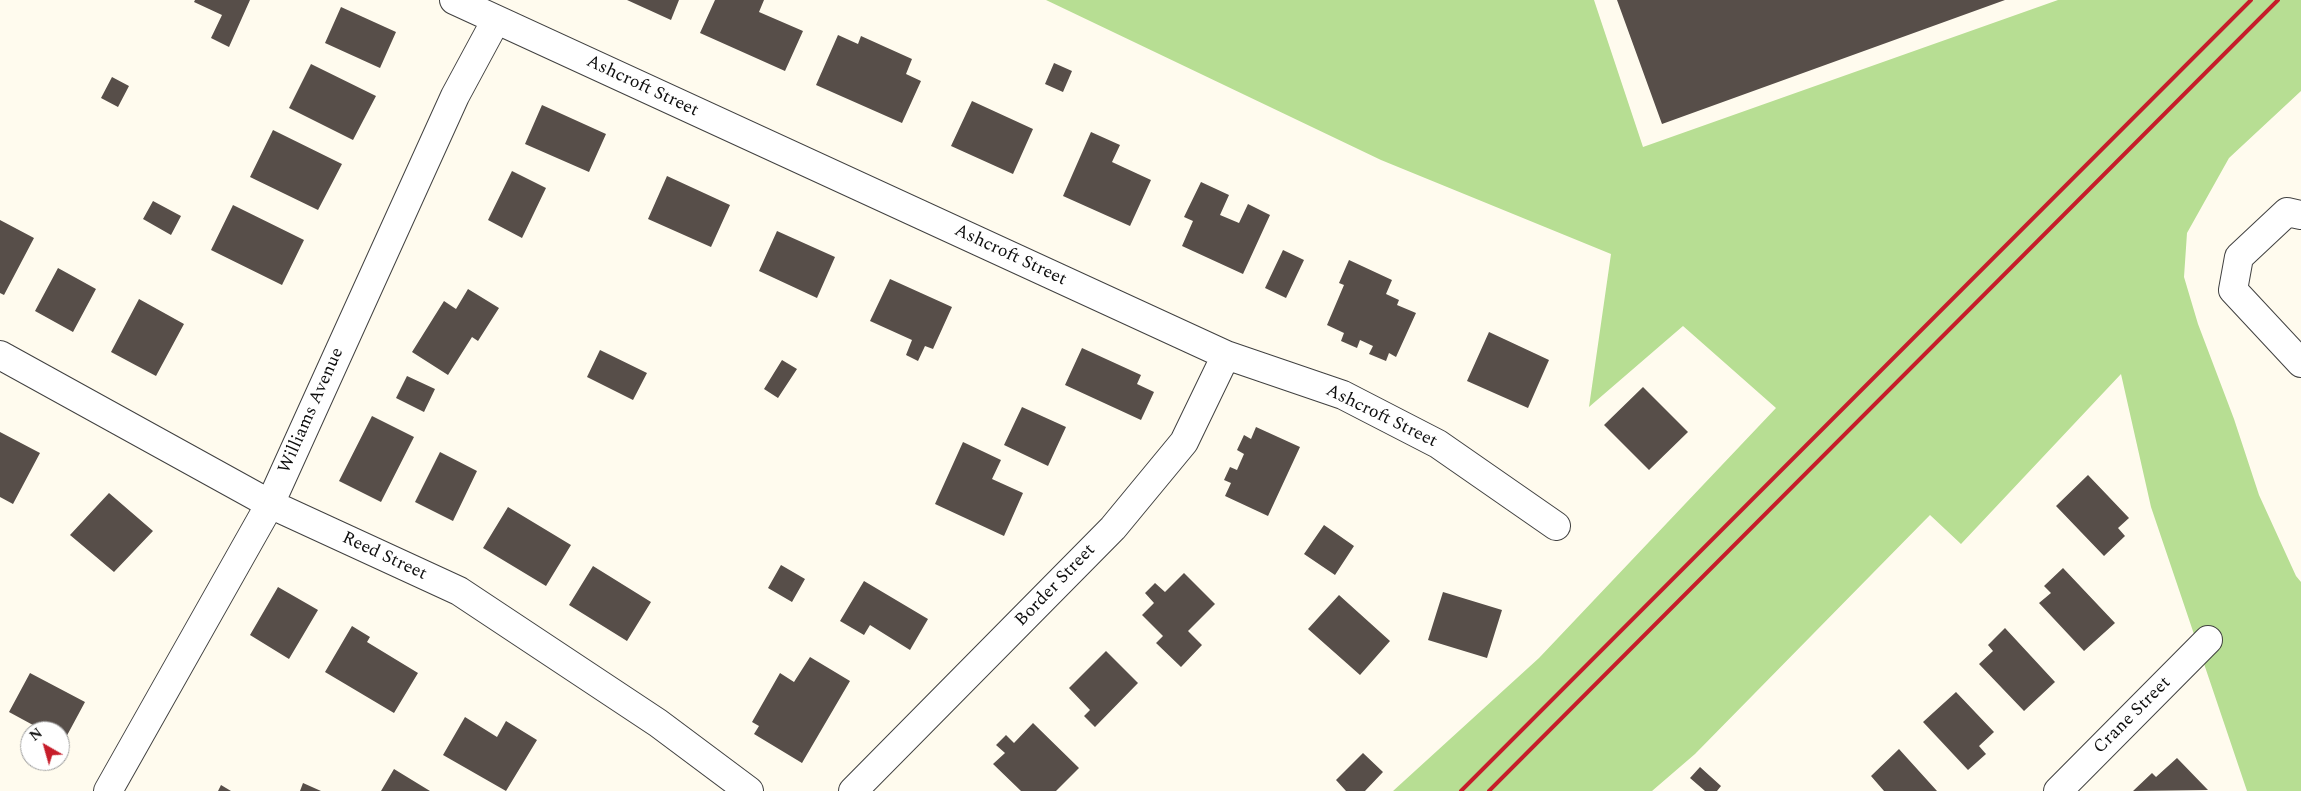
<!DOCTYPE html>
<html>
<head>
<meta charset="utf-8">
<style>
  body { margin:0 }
  #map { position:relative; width:2301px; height:791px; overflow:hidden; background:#fffbee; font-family:Spectral,serif }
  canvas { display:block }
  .north { position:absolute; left:20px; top:721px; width:50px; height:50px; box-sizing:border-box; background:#fff; border:1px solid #9f9f9f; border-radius:50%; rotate:322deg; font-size:14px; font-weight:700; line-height:20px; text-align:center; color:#0e0e0e }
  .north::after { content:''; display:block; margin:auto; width:18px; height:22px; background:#c61d2a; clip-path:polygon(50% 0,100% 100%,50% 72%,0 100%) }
</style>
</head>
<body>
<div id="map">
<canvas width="2301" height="791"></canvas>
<div class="north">N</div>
</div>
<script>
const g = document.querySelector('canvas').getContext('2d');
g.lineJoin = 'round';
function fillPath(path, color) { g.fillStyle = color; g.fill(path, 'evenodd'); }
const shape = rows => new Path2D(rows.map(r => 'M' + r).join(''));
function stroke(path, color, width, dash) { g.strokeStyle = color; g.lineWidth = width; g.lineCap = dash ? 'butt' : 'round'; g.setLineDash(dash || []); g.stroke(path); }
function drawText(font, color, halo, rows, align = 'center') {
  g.font = font + ' Spectral,serif'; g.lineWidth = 5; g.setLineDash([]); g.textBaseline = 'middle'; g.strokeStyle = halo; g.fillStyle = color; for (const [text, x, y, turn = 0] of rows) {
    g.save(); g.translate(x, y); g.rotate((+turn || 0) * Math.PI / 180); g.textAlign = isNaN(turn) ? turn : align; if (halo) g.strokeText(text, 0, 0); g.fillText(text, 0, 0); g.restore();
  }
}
fillPath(shape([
  [1046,0,1594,0,1643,147,2058,0,2301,0,2301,91,2229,158,2187,233,2184,277,2198,324,2234,419,2259,495,2296,576,2301,582,2301,791,2247,791,2151,507,2121,374,1961,544,1930,515,1695,754,1652,791,1393,791,1539,658,1776,408,1683,326,1589,407,1611,254,1381,160]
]), '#b7de93');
fillPath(shape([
  [195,0,250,0,229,47,211,38,222,15,194,2],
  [627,0,679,0,671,20],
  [715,0,764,0,759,12,803,31,785,71,700,33],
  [1617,0,2005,0,1662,124],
  [341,7,396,32,380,68,325,43],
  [838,35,858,44,861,36,912,59,906,74,921,81,902,123,816,85],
  [1054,63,1072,71,1063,92,1045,84],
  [311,64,376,96,353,140,289,108],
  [112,77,129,86,118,107,101,98],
  [972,101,1033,129,1013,174,951,146],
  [542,105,606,134,589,172,525,144],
  [273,130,342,164,318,210,250,177],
  [1091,132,1120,145,1112,162,1151,180,1130,226,1063,196],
  [512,171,546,188,522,238,488,220],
  [667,176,730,205,711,247,648,219],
  [1201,182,1229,195,1220,215,1239,223,1248,204,1270,215,1243,274,1182,246,1193,221,1184,217],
  [153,201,181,216,171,235,143,219],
  [233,205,304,240,282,285,211,250],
  [0,220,34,238,4,295,0,293],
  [777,231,835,257,817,298,759,271],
  [1283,250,1304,260,1286,298,1265,288],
  [1349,260,1392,280,1386,294,1399,300,1397,305,1416,313,1396,357,1389,353,1386,361,1369,354,1373,346,1360,340,1357,348,1341,341,1344,333,1327,325,1344,285,1339,283],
  [58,268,96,289,73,332,35,311],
  [890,279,952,307,933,349,925,346,918,361,906,355,912,340,870,321],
  [468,289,499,308,478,341,472,337,448,375,412,352,444,301,456,309],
  [139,299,184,324,156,376,111,352],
  [1489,332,1549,360,1528,408,1467,381],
  [1082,348,1141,375,1137,384,1154,392,1141,420,1065,385],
  [600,350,647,373,633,400,587,377],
  [782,360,797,369,778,398,764,389],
  [407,376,435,389,424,412,396,398],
  [1643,387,1688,432,1649,470,1604,425],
  [1022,407,1066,427,1048,466,1004,445],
  [372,416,414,437,381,502,339,481],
  [1256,427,1300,447,1268,516,1225,496,1231,483,1224,480,1230,467,1237,470,1244,454,1237,450,1244,435,1251,439],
  [0,432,40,453,13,504,0,497],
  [963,442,1001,460,992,479,1023,493,1004,536,935,504],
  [440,452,477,471,453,521,415,502],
  [2088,475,2129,518,2118,528,2125,536,2104,556,2056,506],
  [109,493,153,531,114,572,70,535],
  [508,507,571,545,546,586,483,548],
  [1324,525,1354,546,1335,575,1304,554],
  [781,565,805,579,792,602,768,588],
  [593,566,651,602,627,641,569,605],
  [2063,568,2115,623,2084,651,2039,603,2051,593,2044,586],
  [1184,573,1215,604,1188,631,1202,645,1181,667,1156,643,1163,636,1142,615,1154,603,1145,593,1155,583,1165,592],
  [864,581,928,619,910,650,870,625,864,635,840,621],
  [278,587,318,610,289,659,250,635],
  [1443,592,1502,610,1487,658,1428,640],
  [1339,595,1390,641,1360,675,1308,629],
  [352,626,370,637,367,642,418,673,394,713,325,672],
  [2005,628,2055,682,2024,711,1979,664,1993,651,1988,645],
  [1106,651,1138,683,1095,727,1084,716,1090,710,1069,688],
  [810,657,850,681,802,763,754,734,759,726,752,722,780,673,794,682],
  [30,673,85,702,64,741,60,739,60,731,44,731,9,712],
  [1956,692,1994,732,1979,746,1986,754,1968,770,1923,722],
  [465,717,497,737,506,721,537,740,506,791,443,755],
  [1033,723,1079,768,1056,791,1021,791,993,764,1005,753,996,745,1006,735,1014,743],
  [1899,749,1937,791,1884,791,1871,776],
  [1363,753,1383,772,1365,791,1346,791,1336,780],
  [2177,758,2208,790,2133,791,2152,773,2156,777],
  [1700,767,1721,786,1717,791,1705,791,1690,778],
  [394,769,430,791,381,791],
  [303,783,321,791,300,791],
  [221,785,231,791,218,791]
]), '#574e49');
const minor = shape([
  [454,0,1226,355,1343,395,1438,444,1556,526],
  [2301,215,2287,212,2239,257,2233,290,2301,363],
  [0,355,270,504,459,591,658,723,749,791],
  [108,791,270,504,455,96,496,20],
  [853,791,1113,528,1184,442,1226,355],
  [2058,791,2208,640]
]);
stroke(minor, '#414141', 30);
stroke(minor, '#fff', 28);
stroke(shape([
  [1461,791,2251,0],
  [1489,791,2278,0]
]), '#c61d2a', 4);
drawText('18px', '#0e0e0e', '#fff', [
  ["Ashcroft Street",642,87,25],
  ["Ashcroft Street",1010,256,25],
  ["Williams Avenue",312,411,-66],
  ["Ashcroft Street",1381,417,26],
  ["Reed Street",384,557,25],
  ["Border Street",1056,586,-46],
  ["Crane Street",2133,716,-45]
]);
</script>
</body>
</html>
